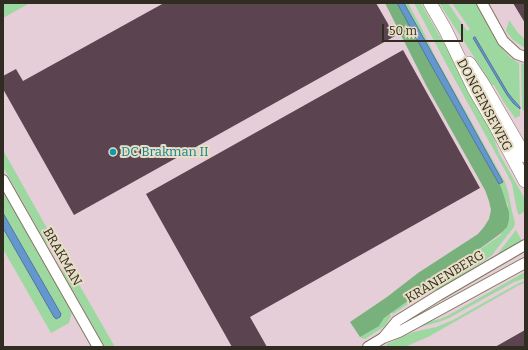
<!DOCTYPE html>
<html>
<head>
<meta charset="utf-8">
<style>
  body { margin:0 }
  #map { position:relative; width:528px; height:350px; overflow:hidden; background:#e8dec5; font-family:Bitter,serif }
  canvas { display:block }
  .frame { position:absolute; inset:0; border:4px solid #302c22; pointer-events:none }
  .scale { position:absolute; left:382px; top:24px; width:81px; height:18px; box-sizing:border-box; border:2px solid #302c22; border-top:0; padding-left:5px; font-size:12px; line-height:14px; white-space:nowrap; color:#302c22; -webkit-text-stroke:3px #e8dec5; paint-order:stroke }
</style>
</head>
<body>
<div id="map">
<canvas width="528" height="350"></canvas>
<div class="frame"></div>
<div class="scale">50 m</div>
</div>
<script>
const g = document.querySelector('canvas').getContext('2d');
g.lineJoin = 'round';
function fillPath(path, color) { g.fillStyle = color; g.fill(path, 'evenodd'); }
const shape = rows => new Path2D(rows.map(r => 'M' + r).join(''));
function stroke(path, color, width, dash) { g.strokeStyle = color; g.lineWidth = width; g.lineCap = dash ? 'butt' : 'round'; g.setLineDash(dash || []); g.stroke(path); }
function drawText(font, color, halo, rows, align = 'center') {
  g.font = font + ' Bitter,serif'; g.lineWidth = 4; g.setLineDash([]); g.textBaseline = 'middle'; g.strokeStyle = halo; g.fillStyle = color; for (const [text, x, y, turn = 0] of rows) {
    g.save(); g.translate(x, y); g.rotate((+turn || 0) * Math.PI / 180); g.textAlign = isNaN(turn) ? turn : align; if (halo) g.strokeText(text, 0, 0); g.fillText(text, 0, 0); g.restore();
  }
}
fillPath(shape([
  [3,3,525,3,525,347,3,347]
]), '#e5ced8');
fillPath(shape([
  [3,3,30,3,3,18],
  [394,3,397,3,500,184,502,181,472,126,404,3,408,3,422,29,435,56,505,182,508,191,512,211,515,223,514,227,492,255,484,261,469,270,468,273,448,285,417,298,393,314,391,311,389,313,391,316,385,326,365,339,361,338,358,333,501,235,506,218,508,205],
  [414,3,421,3,491,127,496,145,500,155,525,199,525,211,519,215,517,211,512,184,507,174,449,69],
  [439,3,448,3,467,31,470,29,452,3,478,3,504,51,511,58,519,63,520,107,509,95,487,56,486,60,507,95,513,103,520,109,520,116,515,118,503,101,494,85,492,85,487,77],
  [509,20,518,33,525,39,525,48,513,40,506,31],
  [521,63,525,65,525,112,522,109],
  [3,150,57,246,46,243,3,167],
  [3,191,72,312,69,323,51,333,3,249,3,228,54,317,61,314,3,213],
  [516,230,523,243,499,255,499,252],
  [65,260,115,347,105,347,62,271],
  [525,272,525,278,514,282,449,318,439,322,420,327,419,327,427,322,440,319,449,315],
  [525,281,525,283,519,285,428,337,405,347,386,347,387,344,402,337,414,332,436,327,453,320,519,283]
]), '#9ed8a1');
fillPath(shape([
  [385,3,401,3,432,63,501,187,509,212,509,220,507,227,500,234,384,318,379,326,360,337,350,322,387,297,418,273,478,234,484,227,489,219,491,210,489,201,485,190,426,85]
]), '#78b17b');
const water = shape([
  [397,3,404,3,442,71,503,182,499,184,431,65,397,3],
  [475,37,508,93,512,98,520,107,520,109,513,103,507,95,473,38,475,37],
  [3,213,61,314,60,317,56,319,54,317,3,228,3,213]
]);
fillPath(water, '#6397cd');
stroke(water, '#54779a', 1);
fillPath(shape([
  [164,3,376,3,395,36,74,215,3,89,3,76,16,69,23,81],
  [513,3,525,3,525,23],
  [403,50,480,188,250,317,267,347,232,347,146,194],
  [525,330,525,347,495,347]
]), '#5b444f');
const minor = shape([
  [482,3,503,41,517,54,525,57],
  [3,180,98,347],
  [383,338,397,321,439,295,525,245],
  [368,347,383,338,399,332,525,263]
]);
const tertiary = shape([
  [430,3,445,29,474,89,495,125,525,181],
  [469,63,483,84,525,156]
]);
stroke(minor, '#807760', 12);
stroke(tertiary, '#807760', 14);
stroke(minor, '#fff', 10);
stroke(tertiary, '#fff', 13);
for (const [x, y, r, color] of [
  [113,152,4,"#0f9aa8"]
]) { const dot = new Path2D(); dot.arc(x, y, r, 0, 2 * Math.PI); g.fillStyle = color; g.fill(dot); stroke(dot, '#e8dec5', 1.5); }
drawText('13px', '#302c22', '#e8dec5', [
  ["DONGENSEWEG",484,105,62],
  ["BRAKMAN",62,257,60],
  ["KRANENBERG",445,277,-31]
]);
drawText('13px', '#0d838f', '#e8dec5', [
  ["DC Brakman II",121,152]
], 'left');
</script>
</body>
</html>
